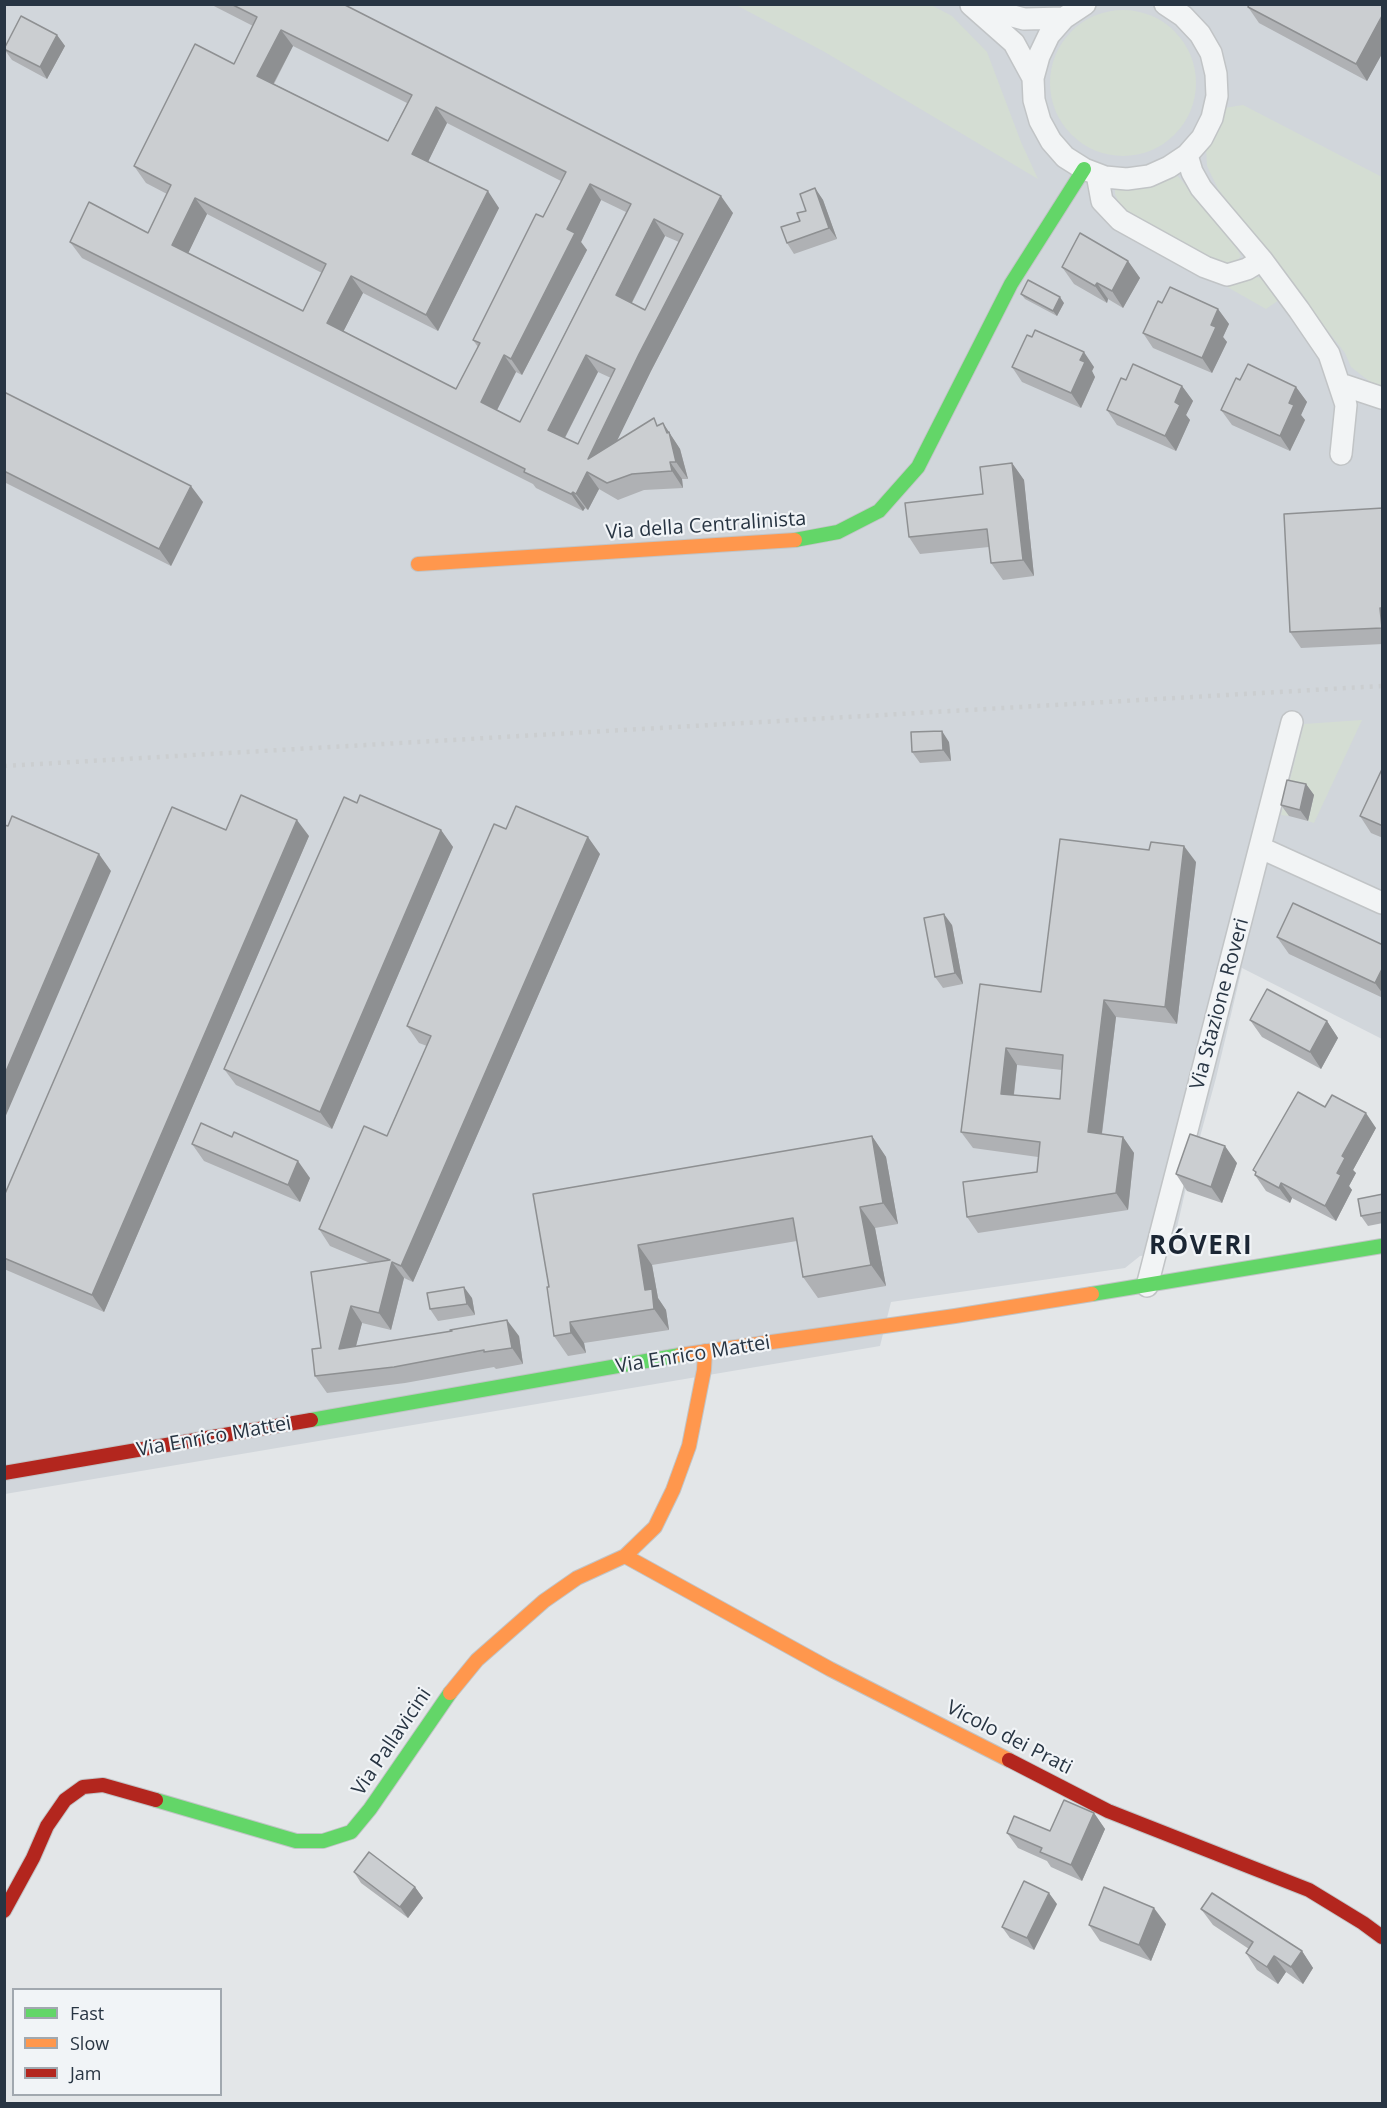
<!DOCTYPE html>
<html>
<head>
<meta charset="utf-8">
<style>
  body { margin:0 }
  #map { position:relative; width:1387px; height:2108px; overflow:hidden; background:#e3e6e8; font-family:"Open Sans",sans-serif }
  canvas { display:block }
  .frame { position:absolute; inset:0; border:6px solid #283543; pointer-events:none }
  .legend { position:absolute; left:12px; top:1988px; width:210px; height:108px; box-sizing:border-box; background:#f1f4f7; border:2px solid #a1a8af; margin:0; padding:8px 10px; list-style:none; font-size:18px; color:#283543 }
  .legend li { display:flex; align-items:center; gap:12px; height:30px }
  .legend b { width:30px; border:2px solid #a1a8af }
</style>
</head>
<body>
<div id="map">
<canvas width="1387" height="2108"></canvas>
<div class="frame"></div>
<ul class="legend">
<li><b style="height:8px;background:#63d668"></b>Fast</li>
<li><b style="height:8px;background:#ff974d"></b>Slow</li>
<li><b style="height:8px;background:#b3261e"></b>Jam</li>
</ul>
</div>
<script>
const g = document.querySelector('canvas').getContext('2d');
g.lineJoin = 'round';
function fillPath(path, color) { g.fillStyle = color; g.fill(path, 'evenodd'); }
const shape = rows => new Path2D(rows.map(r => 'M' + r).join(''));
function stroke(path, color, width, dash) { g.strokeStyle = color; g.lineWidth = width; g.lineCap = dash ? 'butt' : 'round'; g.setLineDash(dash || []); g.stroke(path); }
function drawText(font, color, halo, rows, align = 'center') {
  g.font = font + ' "Open Sans",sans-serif'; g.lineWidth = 4.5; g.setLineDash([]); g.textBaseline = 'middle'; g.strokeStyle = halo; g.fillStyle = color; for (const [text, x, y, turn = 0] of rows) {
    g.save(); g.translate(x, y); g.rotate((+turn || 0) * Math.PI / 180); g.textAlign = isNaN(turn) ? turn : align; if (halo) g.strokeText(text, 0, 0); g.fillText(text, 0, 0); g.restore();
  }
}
fillPath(shape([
  [5,5,1382,5,1382,1039,1242,968,1216,1078,1185,1192,1175,1236,1176,1252,1140,1256,1125,1268,891,1302,880,1346,5,1494]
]), '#d1d6db');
fillPath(shape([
  [736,5,931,5,952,16,987,52,1021,142,1038,179,823,51],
  '1050 83a73 73 0 1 1 146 0a73 73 0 1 1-146 0Z',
  [1243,105,1382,177,1382,387,1369,381,1351,367,1345,353,1218,189,1207,166,1206,148,1224,108],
  [1176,174,1222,227,1237,249,1241,256,1234,264,1225,269,1127,213,1120,205,1115,194,1115,190],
  [1248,275,1261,278,1279,300,1266,309,1222,284],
  [1362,720,1314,823,1308,821,1314,795,1289,816,1281,815,1304,724]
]), '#d4ddd3');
const street = shape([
  [1085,4,1064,18,1049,35,1039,56,1033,78,1034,100,1040,121,1051,141,1065,157,1084,169,1105,177,1127,179,1149,176,1169,167,1187,155,1202,138,1212,118,1217,96,1216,74,1211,53,1200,34,1183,16,1165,4],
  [971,5,1014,43,1033,78],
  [976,6,1024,19,1064,18],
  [1187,155,1192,172,1201,188,1262,260,1299,310,1329,354,1346,405,1341,454],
  [1097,174,1102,201,1120,220,1205,267,1227,275,1247,269,1262,260],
  [1340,384,1382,398],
  [1261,848,1382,903],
  [1147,1286,1292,722]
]);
const fast = shape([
  [795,540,838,532,879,511,918,467,1011,284,1084,169],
  [1092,1294,1382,1246],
  [311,1420,680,1355],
  [156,1800,296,1841,323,1841,351,1832,370,1809,450,1693]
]);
const slow = shape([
  [418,564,795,540],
  [680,1355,955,1316,1092,1294],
  [625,1556,830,1669,1009,1760],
  [450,1693,477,1660,544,1601,577,1578,625,1556,655,1527,673,1490,689,1446,704,1370,705,1351]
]);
const jam = shape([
  [4,1473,311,1420],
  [1009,1760,1108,1811,1309,1890,1363,1923,1382,1937],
  [4,1911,33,1858,47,1826,65,1800,83,1787,103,1785,156,1800]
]);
stroke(street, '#c1c4c6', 24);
stroke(fast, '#c1c4c6', 16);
stroke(slow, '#c1c4c6', 16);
stroke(jam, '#c1c4c6', 16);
stroke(street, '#f2f4f5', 21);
stroke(fast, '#63d668', 14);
stroke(slow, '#ff974d', 14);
stroke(jam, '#b3261e', 14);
stroke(shape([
  [4,766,1382,686]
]), '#cbced0', 4.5, [3, 6]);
fillPath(shape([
  [210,4,343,4,733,213,651,371,616,441,663,423,680,449,688,479,682,479,683,488,644,490,618,500,599,489,588,510,585,508,583,511,536,488,533,484,82,258,70,242,148,233,167,194,146,183,134,166,234,64,253,26],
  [293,46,407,103,388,141,274,84],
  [447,123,561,181,543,217,473,340,478,347,456,389,343,332,363,293,438,331,499,208,428,162],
  [601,200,626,212,520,422,497,410,516,372,522,375,587,250,581,242],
  [207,214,322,273,303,311,188,253],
  [665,236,679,242,645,310,632,303],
  [598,372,611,378,578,444,565,438],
  [1383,4,1383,52,1367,81,1259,23,1248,7],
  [57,35,65,46,47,79,12,60,4,49],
  [815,188,823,200,837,239,794,254,787,243,806,211],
  [1128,261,1140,278,1123,308,1108,299,1107,303,1074,284,1062,267],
  [1021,294,1064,303,1057,316,1025,299],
  [1162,303,1218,309,1229,324,1223,337,1227,342,1212,373,1153,348,1143,333],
  [1032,337,1094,367,1092,371,1095,377,1081,408,1022,382,1012,367],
  [1126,380,1182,386,1193,401,1186,415,1190,420,1176,451,1117,425,1107,410],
  [1240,380,1296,387,1307,402,1301,415,1305,420,1290,451,1232,425,1221,410],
  [4,392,203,502,171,566,4,482],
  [1012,463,1024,480,1034,576,1003,580,991,563,989,547,920,554,909,537,983,494],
  [1383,508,1383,644,1301,648,1290,632],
  [949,742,951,761,920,763,912,752],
  [1383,767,1383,838,1371,833,1360,816],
  [1306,784,1314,795,1308,821,1289,816,1281,805],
  [357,803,441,830,453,847,332,1129,236,1085,224,1069],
  [506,829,600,854,413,1282,404,1278,391,1330,362,1323,356,1346,519,1336,523,1364,496,1369,494,1367,405,1383,327,1393,315,1376,321,1348,370,1263,330,1246,319,1229,387,1136,427,1046,419,1043,407,1026],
  [226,830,309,836,104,1312,4,1269,4,1196],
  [1196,862,1177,1024,1116,1017,1102,1134,1123,1137,1134,1153,1128,1210,978,1233,967,1217,1037,1172,1038,1157,973,1148,961,1132,980,984,1041,992],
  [1017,1065,1062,1070,1060,1099,1014,1095],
  [952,925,963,984,943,988,935,977],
  [1277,937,1383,945,1383,998,1289,954],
  [1250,1020,1327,1021,1338,1038,1321,1069,1262,1037],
  [1325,1107,1376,1128,1353,1170,1356,1173,1349,1186,1352,1190,1336,1221,1292,1198,1290,1203,1266,1191,1255,1175,1256,1173,1253,1170],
  [872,1136,886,1157,898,1224,875,1228,886,1286,818,1298,803,1277,797,1241,652,1265,658,1298,666,1310,669,1330,584,1343,586,1353,568,1356,554,1336,549,1287,533,1194],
  [192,1144,310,1178,300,1202,204,1161],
  [1237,1163,1222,1203,1187,1191,1176,1174],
  [1383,1194,1383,1223,1368,1226,1361,1216],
  [472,1298,475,1315,438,1321,430,1309],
  [1094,1813,1105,1829,1082,1881,1051,1867,1047,1861,1018,1848,1007,1833,1050,1831],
  [354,1872,415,1887,423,1898,408,1918,361,1883],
  [1057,1904,1034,1950,1010,1938,1002,1927],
  [1201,1909,1302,1951,1313,1968,1303,1984,1286,1972,1278,1984,1257,1970,1246,1953,1249,1949,1213,1925],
  [1166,1924,1151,1961,1100,1941,1089,1925]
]), '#afb1b4');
fillPath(shape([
  [1383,14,1383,52,1367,81,1356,64],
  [281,30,293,46,269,92,257,76],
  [57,35,65,46,47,79,40,67],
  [436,107,447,123,424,170,412,154],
  [590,184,601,200,581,242,587,250,522,375,511,359,567,229],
  [815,188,823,200,837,239,829,228],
  [488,191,499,208,438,331,426,315],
  [721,196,733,213,651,371,600,476,588,459,639,354],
  [195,198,207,214,184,262,172,245],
  [654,219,665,236,627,312,616,295],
  [1128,261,1140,278,1123,308,1112,291],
  [351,276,363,293,339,340,327,323],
  [1097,283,1108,299,1107,303,1095,286],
  [1060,297,1064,303,1057,316,1053,311],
  [1218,309,1229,324,1223,337,1227,342,1212,373,1202,358,1211,325],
  [1084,352,1094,367,1092,371,1095,377,1081,408,1071,393,1080,360],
  [504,355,516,372,493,418,481,402],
  [586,355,598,372,560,447,548,430],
  [1182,386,1193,401,1186,415,1190,420,1176,451,1165,436,1175,402],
  [1296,387,1307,402,1301,415,1305,420,1290,451,1280,436,1289,403],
  [663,423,680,449,688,479,676,462],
  [670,462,682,479,683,488,672,471],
  [1012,463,1024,480,1034,576,1023,560],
  [587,472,599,489,588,510,576,494],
  [191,486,203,502,171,566,159,549],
  [573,492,585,508,583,511,571,494],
  [1380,608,1383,611,1383,629,1382,628],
  [942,731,949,742,951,761,943,750],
  [1306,784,1314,795,1308,821,1300,810],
  [297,820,309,836,104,1312,92,1295],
  [441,830,453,847,332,1129,320,1112],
  [588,837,600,854,413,1282,401,1266],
  [1184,846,1196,862,1177,1024,1165,1007],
  [99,854,111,871,4,1120,4,1076],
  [944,914,952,925,963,984,955,973],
  [1383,967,1383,994,1375,983],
  [1104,1000,1116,1017,1100,1148,1088,1132],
  [1327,1021,1338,1038,1321,1069,1310,1052],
  [1006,1048,1017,1065,1012,1110,1001,1094],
  [1366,1113,1376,1128,1353,1170,1356,1173,1349,1186,1352,1190,1336,1221,1325,1206,1342,1156],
  [872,1136,886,1157,898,1224,883,1203],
  [1123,1137,1134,1153,1128,1210,1116,1193],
  [1225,1146,1237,1163,1222,1203,1211,1187],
  [298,1161,310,1178,300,1202,288,1185],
  [1281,1183,1292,1198,1290,1203,1279,1188],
  [860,1207,875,1228,886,1286,871,1265],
  [638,1245,652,1265,658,1298,666,1310,669,1330,654,1309,645,1290],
  [392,1262,404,1278,391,1330,379,1313],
  [464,1287,472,1298,475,1315,467,1304],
  [351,1306,362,1323,351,1365,339,1349],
  [507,1320,519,1336,523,1364,512,1348],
  [570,1322,584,1343,586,1353,571,1333],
  [1094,1813,1105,1829,1082,1881,1071,1865],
  [415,1887,423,1898,408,1918,400,1907],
  [1049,1893,1057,1904,1034,1950,1027,1938],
  [1154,1908,1166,1924,1151,1961,1139,1945],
  [1302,1951,1313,1968,1303,1984,1291,1967],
  [1274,1956,1286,1972,1278,1984,1267,1967]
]), '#8e9092');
const building = shape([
  [231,4,343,4,721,196,639,354,588,459,654,418,657,426,663,423,667,433,669,432,676,462,670,462,672,471,632,474,607,483,587,472,576,494,573,492,571,494,524,472,525,469,70,242,89,202,148,233,171,185,134,166,195,44,234,64,257,17,231,4],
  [281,30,412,95,388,141,257,76,281,30],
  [436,107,566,172,543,217,536,214,473,340,480,343,456,389,327,323,351,276,426,315,488,191,412,154,436,107],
  [590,184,631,204,520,422,481,402,504,355,511,359,575,233,567,229,590,184],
  [195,198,326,264,303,311,172,245,195,198],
  [654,219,683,234,645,310,616,295,654,219],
  [586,355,615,369,578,444,548,430,586,355],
  [1249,4,1383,4,1383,14,1356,64,1248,7,1249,4],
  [21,16,57,35,40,67,4,49,21,16],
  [815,188,829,228,787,243,781,227,800,221,797,213,806,211,800,194,815,188],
  [1080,233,1128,261,1112,291,1097,283,1095,286,1062,267,1080,233],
  [1028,280,1060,297,1053,311,1021,294,1028,280],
  [1170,287,1218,309,1211,325,1216,327,1202,358,1143,333,1158,301,1162,303,1170,287],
  [1035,330,1084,352,1080,360,1085,362,1071,393,1012,367,1027,335,1032,337,1035,330],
  [1133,364,1182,386,1175,402,1180,405,1165,436,1107,410,1121,378,1126,380,1133,364],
  [1248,364,1296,387,1289,403,1294,405,1280,436,1221,410,1236,378,1240,380,1248,364],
  [4,392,191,486,159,549,4,471,4,392],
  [1012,463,1023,560,991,563,987,529,909,537,905,503,983,494,980,467,1012,463],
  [1383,508,1383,608,1380,608,1382,628,1290,632,1284,514,1383,508],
  [942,731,943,750,912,752,911,732,942,731],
  [1383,767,1383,826,1360,816,1383,767],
  [1287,780,1306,784,1300,810,1281,805,1287,780],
  [241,795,297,820,92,1295,4,1258,4,1196,172,807,226,830,241,795],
  [360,795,441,830,320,1112,224,1069,344,797,357,803,360,795],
  [516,806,588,837,401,1266,392,1262,379,1313,351,1306,339,1349,452,1331,450,1330,507,1320,512,1348,484,1352,484,1350,394,1367,315,1376,312,1349,321,1348,311,1272,390,1260,319,1229,364,1126,387,1136,431,1036,407,1026,494,824,506,829,516,806],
  [12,816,99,854,4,1076,4,825,8,826,12,816],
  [1060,839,1149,850,1151,842,1184,846,1165,1007,1104,1000,1088,1132,1123,1137,1116,1193,967,1217,963,1182,1037,1172,1040,1142,961,1132,980,984,1041,992,1060,839],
  [1006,1048,1063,1055,1060,1099,1001,1094,1006,1048],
  [1293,903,1383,945,1383,967,1375,983,1277,937,1293,903],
  [944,914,955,973,935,977,924,918,944,914],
  [1267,989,1327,1021,1310,1052,1250,1020,1267,989],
  [1298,1092,1325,1107,1332,1095,1366,1113,1342,1156,1345,1158,1337,1173,1341,1175,1325,1206,1281,1183,1279,1188,1255,1175,1256,1172,1253,1170,1298,1092],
  [201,1123,232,1137,234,1132,298,1161,288,1185,192,1144,201,1123],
  [1190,1134,1225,1146,1211,1187,1176,1174,1190,1134],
  [872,1136,883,1203,860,1207,871,1265,803,1277,793,1218,638,1245,645,1290,652,1289,654,1309,570,1322,571,1333,554,1336,547,1287,549,1287,533,1194,872,1136],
  [1383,1194,1383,1212,1361,1216,1358,1199,1383,1194],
  [464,1287,467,1304,430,1309,427,1293,464,1287],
  [1064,1800,1094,1813,1071,1865,1040,1852,1042,1848,1007,1833,1014,1816,1050,1831,1064,1800],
  [369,1852,415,1887,400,1907,354,1872,369,1852],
  [1024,1881,1049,1893,1027,1938,1002,1927,1024,1881],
  [1104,1887,1154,1908,1139,1945,1089,1925,1104,1887],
  [1212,1893,1302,1951,1291,1967,1274,1956,1267,1967,1246,1953,1253,1942,1201,1909,1212,1893]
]);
fillPath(building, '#cbced1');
stroke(building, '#8e9092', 1.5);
drawText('20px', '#283543', '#f1f4f7', [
  ["Via della Centralinista",706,526,-4],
  ["Via Stazione Roveri",1220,1004,-75],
  ["Via Enrico Mattei",693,1355,-9],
  ["Via Enrico Mattei",214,1437,-10],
  ["Vicolo dei Prati",1009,1738,27],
  ["Via Pallavicini",392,1742,-56]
]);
g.letterSpacing = '1.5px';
drawText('bold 26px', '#1b2634', '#f1f4f7', [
  ["RÓVERI",1201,1247]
]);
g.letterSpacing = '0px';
</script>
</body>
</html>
